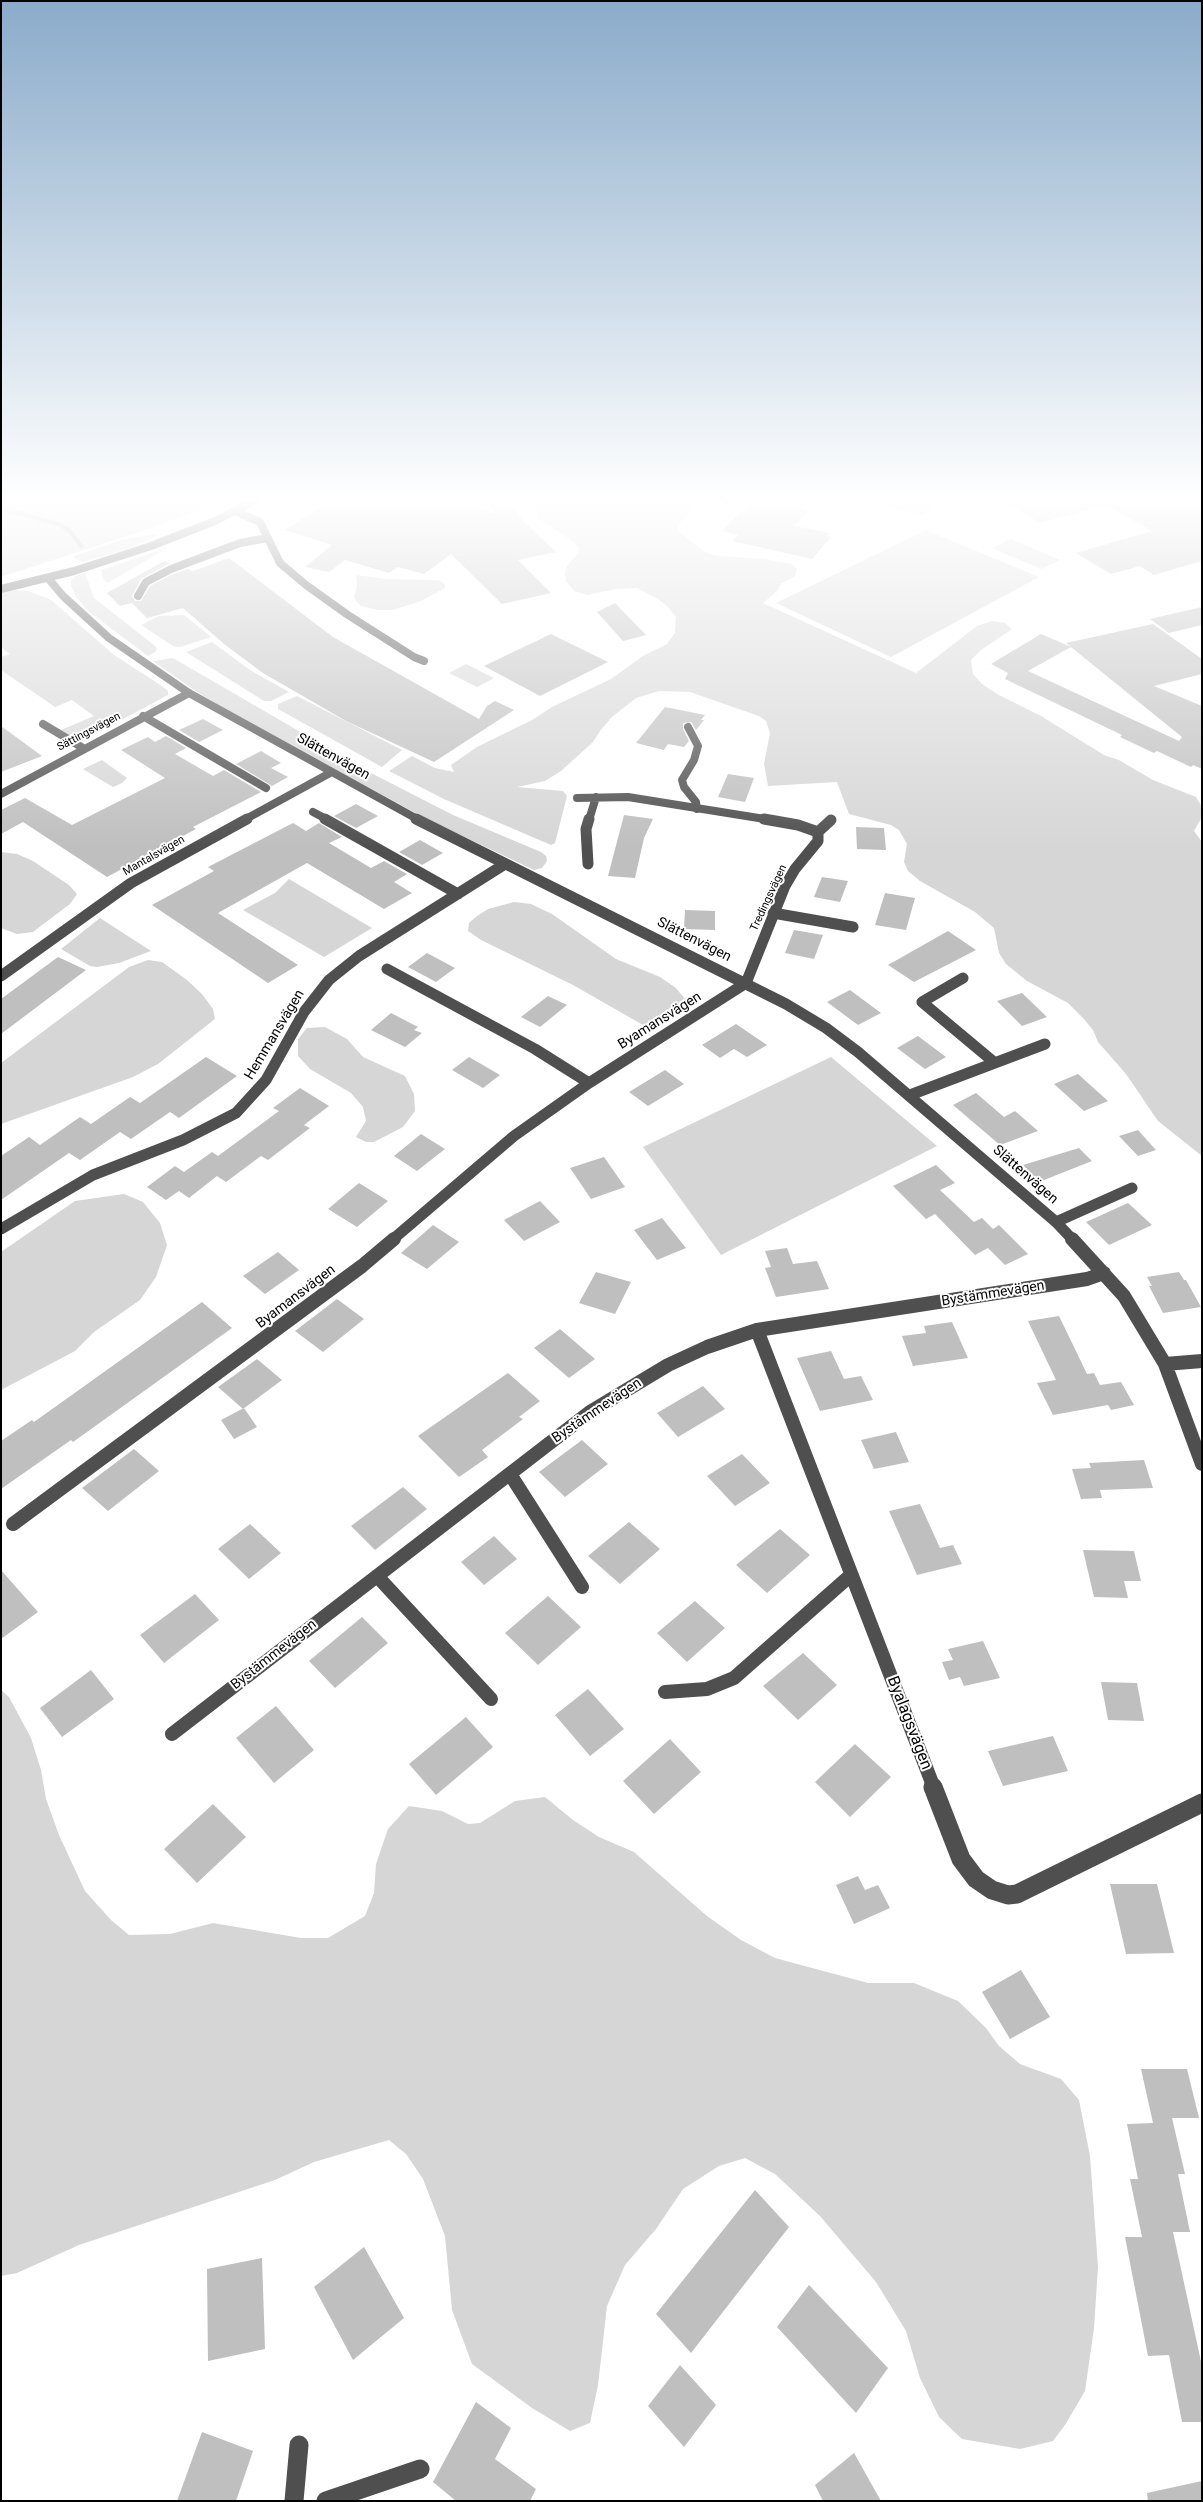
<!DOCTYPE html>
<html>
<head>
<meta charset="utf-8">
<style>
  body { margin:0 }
  #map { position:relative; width:1203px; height:2502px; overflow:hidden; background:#fff; font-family:Roboto,sans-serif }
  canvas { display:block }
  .frame { position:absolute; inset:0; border:2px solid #000; pointer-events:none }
</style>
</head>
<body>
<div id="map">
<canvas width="1203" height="2502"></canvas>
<div class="frame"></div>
</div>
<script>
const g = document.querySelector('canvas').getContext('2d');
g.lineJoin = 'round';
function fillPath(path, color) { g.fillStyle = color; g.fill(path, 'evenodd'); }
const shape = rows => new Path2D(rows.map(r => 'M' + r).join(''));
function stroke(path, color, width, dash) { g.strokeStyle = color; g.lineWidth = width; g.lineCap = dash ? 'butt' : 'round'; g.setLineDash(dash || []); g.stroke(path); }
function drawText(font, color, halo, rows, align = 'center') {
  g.font = font + ' Roboto,sans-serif'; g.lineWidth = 4; g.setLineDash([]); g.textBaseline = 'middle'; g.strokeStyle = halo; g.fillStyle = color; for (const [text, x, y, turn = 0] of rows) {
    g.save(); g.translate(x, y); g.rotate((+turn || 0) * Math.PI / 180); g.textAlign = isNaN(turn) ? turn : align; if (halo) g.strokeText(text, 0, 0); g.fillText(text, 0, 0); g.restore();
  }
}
fillPath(shape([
  [1,498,228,498,149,529,1,577],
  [531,498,698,498,687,517,678,525,678,531,689,540,705,552,717,556,765,559,791,564,797,569,795,576,782,583,777,591,763,603,916,673,977,626,992,621,1005,623,1012,629,981,650,971,660,973,674,982,684,997,694,1041,716,1104,755,1119,760,1153,780,1196,797,1202,807,1202,817,1194,831,1202,842,1202,1156,1158,1121,1126,1074,1098,1042,1093,1030,1083,1018,1068,1003,1027,981,1006,964,999,953,994,928,975,912,920,881,908,871,904,862,907,844,899,830,891,825,849,814,837,782,768,786,764,764,770,733,766,721,759,716,690,692,659,691,636,698,612,717,600,731,593,742,561,771,545,781,517,787,563,791,567,796,555,843,551,845,444,799,389,771,412,756,435,768,454,772,451,765,477,747,532,720,552,707,611,679,643,656,667,644,675,633,676,617,668,607,658,599,637,588,617,589,587,595,574,591,566,581,565,573,567,566,578,553,579,548,574,542,539,519],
  [843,498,945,498,934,503,923,515],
  [926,530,1039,577,891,657,776,603],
  [155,534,156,536,127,549,83,562,75,559,74,556,120,540],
  [1011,539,1060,560,1041,569,992,548],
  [169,547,111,581,107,583,103,579,101,570],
  [85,573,94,598,154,645,157,649,155,652,148,656,88,611,76,597,71,586,71,580,75,576],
  [356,575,386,579,433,580,441,581,445,585,445,588,421,601,393,610,378,610,361,606,356,601,354,597,357,586],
  [15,590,28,591,50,599,114,655,162,686,168,691,168,695,80,742,61,730,94,716,72,700,55,707,1,670,1,657,10,654,1,647,1,593],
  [184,615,211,637,180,647,173,646,141,625,159,616],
  [212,642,250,670,289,692,271,701,264,701,186,652],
  [173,658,373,774,453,815,541,852,546,856,547,861,542,868,534,870,427,819,245,721,194,690,153,661],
  [466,664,494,678,477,687,449,673],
  [297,696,402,750,382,767,278,709,278,704],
  [102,760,127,778,122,783,113,787,83,769],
  [1,852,17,854,33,861,69,885,77,894,70,904,33,932,17,934,1,928],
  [289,879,372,928,324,957,243,910,275,893],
  [514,902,531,904,552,914,616,959,660,977,676,988,685,999,678,1009,650,1029,573,985,481,940,468,931,469,923,477,916,488,909],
  [100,918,151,951,119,963,97,967,90,966,61,949],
  [148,960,162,962,187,980,202,994,213,1009,215,1019,158,1064,133,1077,1,1124,1,1063,129,967],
  [325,1027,347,1039,363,1057,405,1076,414,1094,415,1111,403,1127,374,1142,366,1142,356,1137,366,1121,363,1107,351,1093,310,1069,298,1056,298,1039,307,1028],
  [831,1057,937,1146,721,1255,643,1147],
  [124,1194,143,1202,160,1223,167,1245,156,1277,140,1300,94,1332,75,1351,1,1390,1,1252,75,1201],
  [1,1690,9,1697,31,1738,41,1770,46,1799,59,1835,85,1891,111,1920,129,1935,170,1934,213,1923,301,1938,328,1938,365,1916,374,1893,376,1864,388,1829,409,1806,442,1811,468,1824,480,1823,515,1801,545,1797,573,1820,599,1837,634,1852,707,1916,741,1940,775,1958,868,1983,914,1983,958,2001,986,2028,999,2046,1020,2064,1061,2079,1079,2100,1090,2156,1098,2267,1094,2328,1085,2391,1065,2425,1053,2441,1020,2449,962,2439,939,2417,920,2378,906,2331,876,2282,820,2216,775,2174,745,2158,719,2166,683,2189,656,2229,625,2265,607,2306,598,2385,590,2423,570,2431,532,2408,472,2364,452,2310,445,2236,423,2179,406,2154,389,2140,314,2162,275,2180,79,2245,17,2273,1,2276]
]), '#d6d6d6');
stroke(shape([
  [1,508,58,524,69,530,81,546]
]), '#9d9d9d', 4.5);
fillPath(shape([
  [335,498,438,498,495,513,485,498,508,498,523,521,556,552,518,560,551,593,502,604,451,554,424,574,398,567,389,573,345,560,329,572,305,567,332,545,285,530],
  [755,498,770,501,774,498,790,498,809,502,801,509,809,511,794,526,830,533,827,536,831,537,812,559,732,541,738,535,722,531],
  [998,498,1034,498,1038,501,1059,498,1202,498,1202,561,1154,575,1140,566,1111,574,1076,553,1152,531,1106,505,1040,523],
  [229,558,333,637,479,719,487,706,495,701,514,710,434,762,346,721,263,673,224,644,183,608,147,618,132,603,120,606,107,593,164,561,170,563,141,579,132,596,135,601,141,601,150,586,173,574,188,569,193,571],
  [615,603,646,635,623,641,597,612],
  [1202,607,1202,625,1169,633,1150,619],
  [1153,624,1202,659,1202,674,1154,686,1202,706,1202,769,1193,765,1191,767,1157,751,1154,753,1120,737,1122,735,1005,679,1008,673,991,664,1041,634,1071,647,1028,671,1179,741,1182,737,1066,643],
  [551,634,608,662,540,696,484,666],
  [665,707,705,715,701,720,704,720,696,730,691,722,683,723,683,729,689,741,684,747,668,744,664,750,636,743],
  [203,719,223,730,199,742,179,730],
  [1,726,42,756,1,772],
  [166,736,186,748,175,754,213,776,224,770,261,792,193,827,196,829,107,877,23,822,1,834,1,810,25,798,72,825,165,778,121,750,148,737,155,742],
  [261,751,281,763,271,768,288,777,272,786,236,764],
  [728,774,754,778,745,802,718,797],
  [356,804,378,816,356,828,334,816],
  [624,815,653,819,644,838,635,878,608,876],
  [293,823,306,831,319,823,342,837,329,843,371,868,384,861,407,874,394,882,412,893,384,909,307,863,218,913,298,965,268,983,152,905,214,871,208,867],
  [856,827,884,828,886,850,857,849],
  [420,840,443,853,422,865,399,852],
  [822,877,848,881,840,902,814,897],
  [885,893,915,898,906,930,875,925],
  [685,910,715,911,715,930,684,929],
  [794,930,823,935,814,959,785,953],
  [948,931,976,950,914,982,888,965],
  [427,953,455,968,436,982,408,967],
  [58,957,86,970,1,1034,1,999],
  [850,990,881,1013,858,1025,827,1002],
  [1022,993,1047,1017,1022,1026,997,1001],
  [548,996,567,1005,540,1027,521,1017],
  [391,1013,418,1027,414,1030,422,1033,405,1047,371,1030],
  [736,1024,767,1045,747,1057,734,1049,720,1058,702,1045],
  [918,1036,946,1057,925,1069,897,1048],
  [206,1057,237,1076,179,1118,170,1112,131,1139,120,1132,80,1160,69,1153,1,1200,1,1156,29,1137,40,1145,80,1117,91,1124,130,1097,140,1103],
  [469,1057,500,1075,483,1088,452,1070],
  [665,1070,684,1084,648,1106,629,1092],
  [1078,1074,1108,1101,1084,1111,1054,1084],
  [300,1088,329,1106,304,1125,310,1128,268,1160,261,1156,226,1182,217,1176,189,1198,179,1191,166,1200,147,1187,175,1166,184,1172,212,1152,218,1156,279,1111,273,1108],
  [976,1093,1004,1117,1015,1111,1038,1131,1000,1145,953,1105],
  [1138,1130,1156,1150,1138,1156,1119,1136],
  [421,1134,445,1149,417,1171,394,1156],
  [1079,1148,1092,1161,1039,1182,1023,1165],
  [604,1157,625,1187,591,1199,570,1168],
  [936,1165,955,1183,940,1190,974,1222,982,1218,993,1229,999,1225,1028,1254,1005,1265,988,1248,975,1255,935,1214,926,1219,893,1186],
  [359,1183,388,1201,357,1227,328,1209],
  [540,1201,560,1222,524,1241,504,1220],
  [1128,1203,1152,1225,1109,1245,1086,1222],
  [662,1218,686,1248,657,1260,634,1230],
  [433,1225,459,1242,427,1269,401,1253],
  [787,1248,793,1264,817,1261,829,1289,776,1297,765,1268,771,1267,765,1251],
  [278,1252,299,1270,265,1294,243,1276],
  [596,1272,631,1282,615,1314,579,1303],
  [1179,1272,1184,1280,1186,1280,1201,1307,1163,1313,1149,1286,1152,1286,1147,1277],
  [337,1299,364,1319,323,1352,295,1331],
  [202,1302,232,1328,73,1442,71,1440,1,1489,1,1441,32,1420,34,1422],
  [1059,1316,1087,1374,1094,1373,1100,1385,1121,1382,1134,1405,1111,1410,1108,1405,1053,1415,1037,1383,1056,1380,1028,1321],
  [952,1322,968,1358,913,1366,902,1336,926,1333,924,1326],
  [560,1329,595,1359,569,1378,534,1348],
  [831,1351,844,1379,861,1376,873,1400,820,1411,797,1358],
  [257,1359,282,1380,243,1409,218,1387],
  [508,1373,540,1401,519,1417,523,1419,482,1450,488,1457,459,1477,418,1436],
  [703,1386,725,1409,678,1437,657,1413],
  [244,1408,257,1427,234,1439,221,1420],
  [896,1432,909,1462,874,1469,861,1440],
  [582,1440,608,1464,565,1497,539,1472],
  [134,1449,159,1471,108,1511,82,1488],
  [742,1454,770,1483,735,1506,707,1476],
  [1144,1460,1153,1488,1100,1490,1102,1498,1081,1499,1072,1469,1091,1468,1089,1463],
  [403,1487,427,1509,375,1550,351,1526],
  [920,1504,940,1548,953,1545,962,1564,917,1575,889,1511],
  [629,1522,660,1549,620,1584,588,1556],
  [250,1524,281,1553,249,1579,218,1549],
  [780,1529,810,1555,767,1593,736,1565],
  [494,1536,517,1559,484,1585,461,1562],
  [1083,1550,1134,1551,1141,1581,1124,1581,1128,1598,1094,1597],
  [1,1570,38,1612,1,1639],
  [195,1594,219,1620,164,1663,140,1635],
  [548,1596,581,1627,538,1665,505,1633],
  [695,1601,725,1628,687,1662,657,1633],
  [362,1617,388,1643,335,1688,309,1661],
  [983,1641,1000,1678,964,1686,960,1677,949,1680,942,1662,953,1660,948,1649],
  [803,1653,837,1685,798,1720,763,1686],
  [91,1670,114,1699,62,1737,40,1708],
  [1101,1682,1137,1683,1144,1721,1108,1720],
  [588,1689,624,1729,590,1756,555,1715],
  [276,1706,314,1750,274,1783,236,1738],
  [466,1717,493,1747,436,1795,409,1764],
  [1053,1736,1068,1771,1003,1786,988,1751],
  [670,1739,701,1772,654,1814,623,1781],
  [855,1744,891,1777,850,1817,815,1782],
  [213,1804,246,1837,197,1883,164,1849],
  [858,1876,865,1890,878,1885,890,1908,854,1924,836,1885],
  [1110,1884,1157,1884,1174,1953,1126,1954],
  [1021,1970,1050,2017,1010,2039,982,1992],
  [1141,2069,1187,2069,1199,2118,1172,2118,1185,2174,1178,2174,1190,2232,1173,2232,1202,2366,1202,2422,1182,2422,1169,2355,1148,2356,1125,2237,1142,2237,1130,2179,1138,2179,1127,2124,1153,2123],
  [755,2190,789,2227,691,2353,656,2314],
  [364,2247,404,2318,353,2360,314,2287],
  [262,2258,265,2349,208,2361,207,2269],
  [809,2285,888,2368,856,2413,777,2327],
  [680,2365,716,2405,684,2447,648,2406],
  [476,2402,511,2428,495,2459,536,2489,530,2501,456,2501,433,2482],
  [202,2432,253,2451,236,2501,177,2501],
  [854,2453,881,2501,823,2501,815,2485],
  [1202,2481,1202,2501,1148,2501,1147,2493]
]), '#bfbfbf');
stroke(shape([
  [726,500,728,498],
  [235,511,260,522,280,563,306,585,348,615,414,657,424,661],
  [48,578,63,596,109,638,189,693,419,820],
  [1,589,74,571,151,546,215,521,260,498],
  [138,596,146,582,171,569,240,543,268,538],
  [143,716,266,788],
  [43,724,83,748],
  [688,727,698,746,694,760,682,780,684,787,696,802,697,809],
  [1,794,189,693],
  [577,798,628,797,771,820],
  [313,812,328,820],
  [244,820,330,773],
  [589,820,596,797]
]), '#4f4f4f', 8);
stroke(shape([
  [325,819,458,894],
  [416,819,786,1004,826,1028,858,1052,1056,1222,1073,1240],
  [818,832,831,820],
  [588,864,586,829,589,819],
  [773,913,853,927],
  [387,969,535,1049,589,1083],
  [1,976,131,883,247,819],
  [963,978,922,1002,995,1063],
  [910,1095,1045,1044],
  [1056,1222,1132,1188],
  [1,1229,93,1175,183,1140,236,1113,266,1080,304,1012,329,980,359,956,505,864],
  [392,1240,514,1136,589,1083,746,983,785,886,795,869,818,841,818,832,798,825,764,819]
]), '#4f4f4f', 11);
stroke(shape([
  [1072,1239,1124,1296,1165,1364,1202,1464],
  [757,1330,934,1788],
  [1165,1364,1202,1361],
  [510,1474,582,1587],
  [13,1524,362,1266,394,1239],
  [377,1576,491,1699],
  [665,1692,707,1689,734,1678,851,1575],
  [172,1734,590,1412,668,1365,707,1347,757,1330,1087,1279,1104,1273]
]), '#4f4f4f', 14);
stroke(shape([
  [933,1787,961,1859,976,1879,992,1890,1008,1895,1017,1894,1202,1803],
  [294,2501,299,2445],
  [326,2501,420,2469]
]), '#4f4f4f', 19);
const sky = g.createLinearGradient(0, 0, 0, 848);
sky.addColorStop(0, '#8aabca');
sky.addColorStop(0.59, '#fff');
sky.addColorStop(1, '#ffffff00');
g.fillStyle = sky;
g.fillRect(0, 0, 1203, 848);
drawText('11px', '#000', '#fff', [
  ["Sättingsvägen",89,732,-28],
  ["Mantalsvägen",154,856,-30],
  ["Tredingsvägen",769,898,-65]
]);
drawText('14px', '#000', '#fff', [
  ["Slättenvägen",333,757,29],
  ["Slättenvägen",694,940,27],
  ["Byamansvägen",660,1021,-32],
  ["Hemmansvägen",275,1035,-59],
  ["Slättenvägen",1025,1175,41],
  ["Bystämmevägen",993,1294,-9],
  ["Byamansvägen",296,1297,-37],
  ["Bystämmevägen",597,1411,-34],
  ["Bystämmevägen",274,1655,-38]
]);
drawText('16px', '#000', '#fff', [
  ["Byalagsvägen",909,1723,69]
]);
</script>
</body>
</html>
